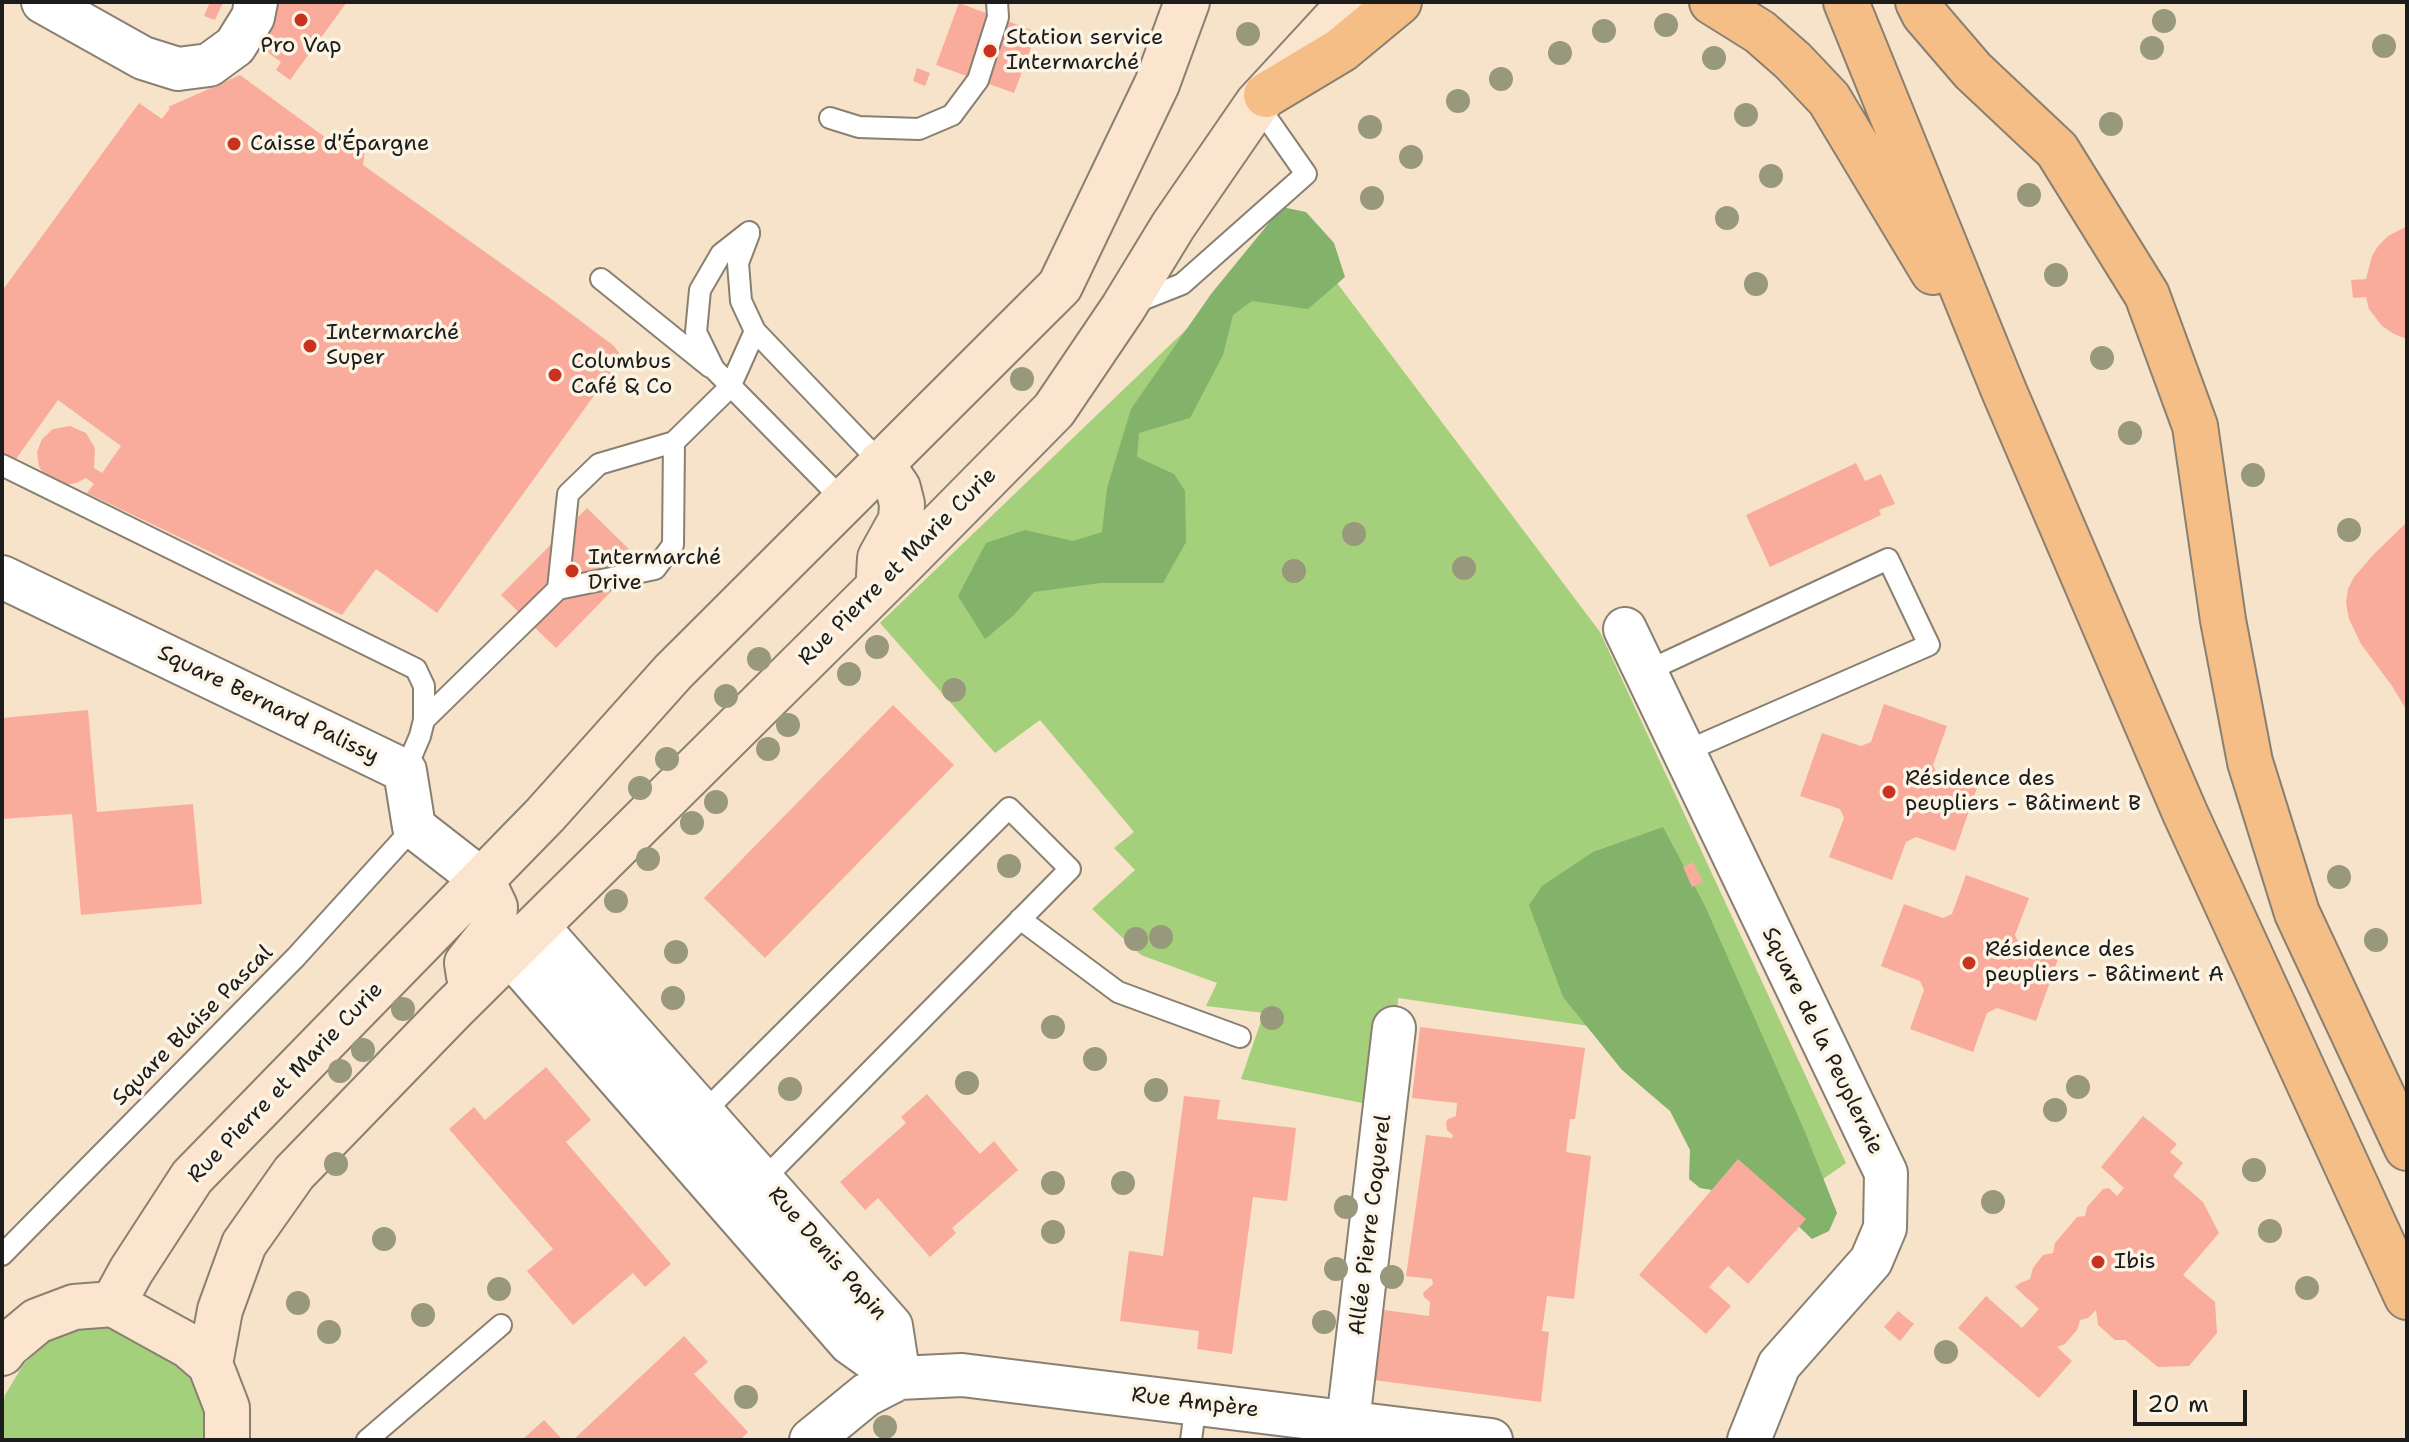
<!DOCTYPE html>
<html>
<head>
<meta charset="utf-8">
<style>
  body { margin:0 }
  #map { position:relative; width:2409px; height:1442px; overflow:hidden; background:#f6e3c9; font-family:"Shantell Sans",sans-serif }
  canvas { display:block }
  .frame { position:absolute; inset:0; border:4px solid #1c1c1c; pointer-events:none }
  .scale { position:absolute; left:2133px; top:1390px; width:114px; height:36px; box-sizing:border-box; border:4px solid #1c1c1c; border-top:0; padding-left:10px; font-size:24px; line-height:28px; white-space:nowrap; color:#1c1c1c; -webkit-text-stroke:6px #fcf5e5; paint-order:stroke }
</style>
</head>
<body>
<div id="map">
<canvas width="2409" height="1442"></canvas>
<div class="frame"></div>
<div class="scale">20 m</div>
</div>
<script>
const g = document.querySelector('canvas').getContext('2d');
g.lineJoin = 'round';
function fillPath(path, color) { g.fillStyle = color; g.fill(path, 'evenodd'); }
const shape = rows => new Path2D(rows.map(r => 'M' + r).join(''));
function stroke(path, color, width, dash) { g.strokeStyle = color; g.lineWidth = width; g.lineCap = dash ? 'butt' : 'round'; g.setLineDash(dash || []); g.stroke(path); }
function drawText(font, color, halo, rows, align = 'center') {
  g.font = font + ' "Shantell Sans",sans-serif'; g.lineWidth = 7; g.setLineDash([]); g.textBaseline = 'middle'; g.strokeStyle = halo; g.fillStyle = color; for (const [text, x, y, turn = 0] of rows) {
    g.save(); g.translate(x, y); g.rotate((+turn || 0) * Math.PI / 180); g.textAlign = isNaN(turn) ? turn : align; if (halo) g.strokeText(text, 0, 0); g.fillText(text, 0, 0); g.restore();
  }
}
fillPath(shape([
  [1294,226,1600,632,1846,1163,1816,1184,1658,1036,1398,998,1393,1109,1241,1079,1264,1013,1206,1006,1217,983,1141,955,1092,909,1135,870,1114,848,1134,832,1040,720,995,753,880,623],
  [116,1326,149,1335,198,1382,209,1415,209,1440,2,1440,2,1413,5,1395,23,1365,48,1341,81,1328]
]), '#a4cf7b');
fillPath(shape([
  [1282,207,1306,212,1334,243,1345,277,1308,309,1252,301,1233,315,1223,355,1190,418,1139,433,1137,457,1174,474,1185,491,1186,542,1163,583,1100,583,1034,592,1014,615,985,639,958,596,986,543,1025,530,1073,541,1102,532,1107,488,1131,409,1211,294],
  [1663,827,1705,906,1805,1132,1837,1213,1829,1231,1812,1239,1771,1200,1700,1188,1689,1179,1690,1150,1670,1111,1622,1070,1563,997,1529,905,1542,886,1593,852]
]), '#83b26b');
fillPath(shape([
  [210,2,223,2,215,20,204,16],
  [276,2,347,2,290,80,276,70,281,62,263,49],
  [959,3,1037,32,1014,93,936,65],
  [917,68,930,73,925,86,913,81],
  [240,75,337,146,347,139,358,142,365,151,363,165,554,301,614,346,619,353,619,361,437,613,376,569,342,615,87,493,94,484,86,478,76,483,66,485,48,479,39,467,37,452,42,439,53,429,70,426,86,433,95,448,94,468,102,473,121,446,58,400,16,459,2,452,2,291,139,103,162,119,170,108,168,107],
  [2407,226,2407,339,2394,334,2382,326,2369,309,2366,297,2353,298,2351,280,2366,279,2372,256,2378,246,2388,236],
  [1856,463,1865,481,1881,474,1895,504,1879,510,1881,515,1770,567,1746,515],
  [587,508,641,561,556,648,501,595],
  [2407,522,2407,711,2392,686,2361,644,2349,619,2346,603,2348,589,2354,577,2374,554],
  [1884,704,1947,726,1933,765,1938,775,1977,788,1955,851,1916,837,1906,842,1892,880,1829,857,1844,818,1840,809,1800,796,1822,733,1861,746,1871,742],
  [893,705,954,765,765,958,704,898],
  [88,710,97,812,193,804,202,904,81,915,72,814,2,819,2,718],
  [1693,862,1703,882,1692,887,1683,867],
  [1966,875,2029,898,2015,935,2020,946,2058,959,2036,1021,1997,1008,1987,1013,1973,1052,1910,1029,1924,990,1920,981,1881,966,1904,904,1943,918,1952,914],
  [1420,1027,1585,1048,1575,1119,1570,1119,1566,1152,1591,1156,1574,1299,1547,1296,1542,1331,1549,1332,1541,1402,1374,1380,1384,1310,1429,1316,1430,1302,1424,1297,1423,1293,1433,1284,1432,1279,1406,1276,1426,1135,1452,1138,1453,1135,1447,1130,1446,1122,1448,1119,1456,1116,1457,1103,1412,1098],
  [546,1067,591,1120,566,1142,671,1264,645,1287,633,1273,573,1325,527,1271,553,1249,449,1129,474,1107,485,1120],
  [927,1094,980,1154,994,1141,1018,1170,952,1228,956,1233,930,1257,878,1198,865,1210,840,1182,906,1123,901,1117],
  [1184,1096,1220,1100,1217,1119,1296,1128,1287,1201,1253,1197,1232,1354,1197,1349,1199,1331,1120,1321,1129,1251,1163,1256],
  [2143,1116,2177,1144,2170,1152,2183,1163,2173,1176,2203,1202,2219,1233,2183,1275,2215,1302,2217,1333,2189,1366,2158,1367,2125,1340,2115,1340,2098,1325,2096,1310,2088,1318,2080,1320,2077,1330,2065,1344,2057,1347,2072,1361,2039,1398,1958,1328,1986,1296,2022,1328,2039,1309,2015,1287,2020,1283,2030,1279,2033,1268,2043,1255,2053,1253,2055,1243,2077,1217,2085,1216,2087,1207,2103,1189,2109,1188,2117,1196,2124,1188,2101,1167],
  [1738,1159,1806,1219,1748,1284,1728,1266,1709,1287,1731,1306,1706,1334,1639,1275],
  [1898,1311,1914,1324,1900,1341,1884,1327],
  [684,1336,708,1362,694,1374,748,1432,740,1440,573,1440],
  [544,1420,563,1440,522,1440]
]), '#faac9c');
const service = shape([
  [830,118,859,127,919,129,952,115,978,80,998,17,997,2],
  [749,232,721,254,700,290,696,332,714,369,843,500],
  [749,234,738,263,741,301,755,331,881,463],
  [601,279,710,367],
  [1134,303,1182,284,1306,174,1257,104],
  [2,465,416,669,424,686,424,720,420,736,405,771],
  [558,589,568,494,599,464,674,442],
  [1645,672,1888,559,1929,645,1684,752],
  [424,720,558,589,655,569,673,545,674,442,730,387,755,331],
  [1020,919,1118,992,1240,1037],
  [700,1116,1009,808,1070,869,759,1184],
  [2,1255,296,957,414,827],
  [367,1440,501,1325],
  [1191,1440,1196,1403]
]);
const minor = shape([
  [43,2,143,58,178,69,209,65,235,46,253,17,256,2],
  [2,577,405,771,414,827,482,880],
  [1625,629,1886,1173,1885,1228,1871,1261,1779,1365,1749,1440],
  [538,927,891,1326,899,1378],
  [510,954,850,1343,899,1378],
  [1348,1422,1394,1028],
  [811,1440,866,1395,899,1378,962,1375,1491,1440]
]);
const secondary = shape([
  [879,576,880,558,901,520,902,504,898,488,881,463],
  [469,976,467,963,493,930,495,907,482,880],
  [113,1304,131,1271,192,1177,545,815,673,672,1060,286,1157,84,1187,2],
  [2,1353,7,1346,37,1321,74,1307,113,1304,189,1346,210,1364,227,1408,227,1440],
  [210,1364,220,1310,244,1244,294,1173,453,1009,900,566,1054,410,1123,308,1173,226,1257,104,1351,2]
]);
const primary = shape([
  [1712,2,1760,32,1793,61,1829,99,1933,272],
  [1846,2,2004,391,2185,813,2407,1297],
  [1918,2,1924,14,1973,71,2057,150,2147,295,2195,426,2223,620,2250,762,2297,913,2407,1148],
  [1266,95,1341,50,1399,2]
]);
stroke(service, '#898072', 24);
stroke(minor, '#898072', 46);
stroke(secondary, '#898072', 48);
stroke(primary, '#898072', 48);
stroke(service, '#fff', 20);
stroke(minor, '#fff', 42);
stroke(secondary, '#fbe5cf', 44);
stroke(primary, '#f6be87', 44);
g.fillStyle = '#98987c';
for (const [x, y] of [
  [2164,21],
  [1666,25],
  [1604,31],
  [1248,34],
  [2384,46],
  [2152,48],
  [1560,53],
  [1714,58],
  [1501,79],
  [1458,101],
  [1746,115],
  [2111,124],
  [1370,127],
  [1411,157],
  [1771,176],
  [2029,195],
  [1372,198],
  [1727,218],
  [2056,275],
  [1756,284],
  [2102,358],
  [1022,379],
  [2130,433],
  [2253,475],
  [2349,530],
  [1354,534],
  [1464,568],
  [1294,571],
  [877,647],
  [759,659],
  [849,674],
  [954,690],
  [726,696],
  [788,725],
  [768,749],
  [667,759],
  [640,788],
  [716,802],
  [692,823],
  [648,859],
  [1009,866],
  [2339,877],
  [616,901],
  [1161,937],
  [1136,939],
  [2376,940],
  [676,952],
  [673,998],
  [403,1009],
  [1272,1018],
  [1053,1027],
  [363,1050],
  [1095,1059],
  [340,1071],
  [967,1083],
  [2078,1087],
  [790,1089],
  [1156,1090],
  [2055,1110],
  [336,1164],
  [2254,1170],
  [1053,1183],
  [1123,1183],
  [1993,1202],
  [1346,1207],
  [2270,1231],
  [1053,1232],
  [384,1239],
  [1336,1269],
  [1392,1277],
  [2307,1288],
  [499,1289],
  [298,1303],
  [423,1315],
  [1324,1322],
  [329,1332],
  [1946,1352],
  [746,1397],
  [885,1427]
]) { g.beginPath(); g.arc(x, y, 12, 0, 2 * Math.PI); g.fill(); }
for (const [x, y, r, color] of [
  [301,20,8,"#c8321e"],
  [990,51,8,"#c8321e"],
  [234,144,8,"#c8321e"],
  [310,346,8,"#c8321e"],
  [555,375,8,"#c8321e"],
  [572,571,8,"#c8321e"],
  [1889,792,8,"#c8321e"],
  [1969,963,8,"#c8321e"],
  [2098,1262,8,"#c8321e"]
]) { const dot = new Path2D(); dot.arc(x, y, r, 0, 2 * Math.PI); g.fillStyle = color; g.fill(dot); stroke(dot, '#fcf5e5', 3); }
drawText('22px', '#1c1c1c', '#fcf5e5', [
  ["Station service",1006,38],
  ["Intermarché",1006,63],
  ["Pro Vap",301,46,"center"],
  ["Caisse d'Épargne",250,144],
  ["Intermarché",326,333],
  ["Super",326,358],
  ["Columbus",571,362],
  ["Café & Co",571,387],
  ["Intermarché",588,558],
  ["Drive",588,583],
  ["Résidence des",1905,779],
  ["peupliers - Bâtiment B",1905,804],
  ["Résidence des",1985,950],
  ["peupliers - Bâtiment A",1985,975],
  ["Ibis",2114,1262]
], 'left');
drawText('22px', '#1c1c1c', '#fcf5e5', [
  ["Rue Pierre et Marie Curie",898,567,-45],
  ["Square Bernard Palissy",268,705,26],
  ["Square Blaise Pascal",193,1026,-45],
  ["Square de la Peupleraie",1822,1041,64],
  ["Rue Pierre et Marie Curie",286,1083,-46],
  ["Allée Pierre Coquerel",1371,1225,-83],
  ["Rue Denis Papin",827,1254,49],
  ["Rue Ampère",1195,1403,7]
]);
</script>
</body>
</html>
